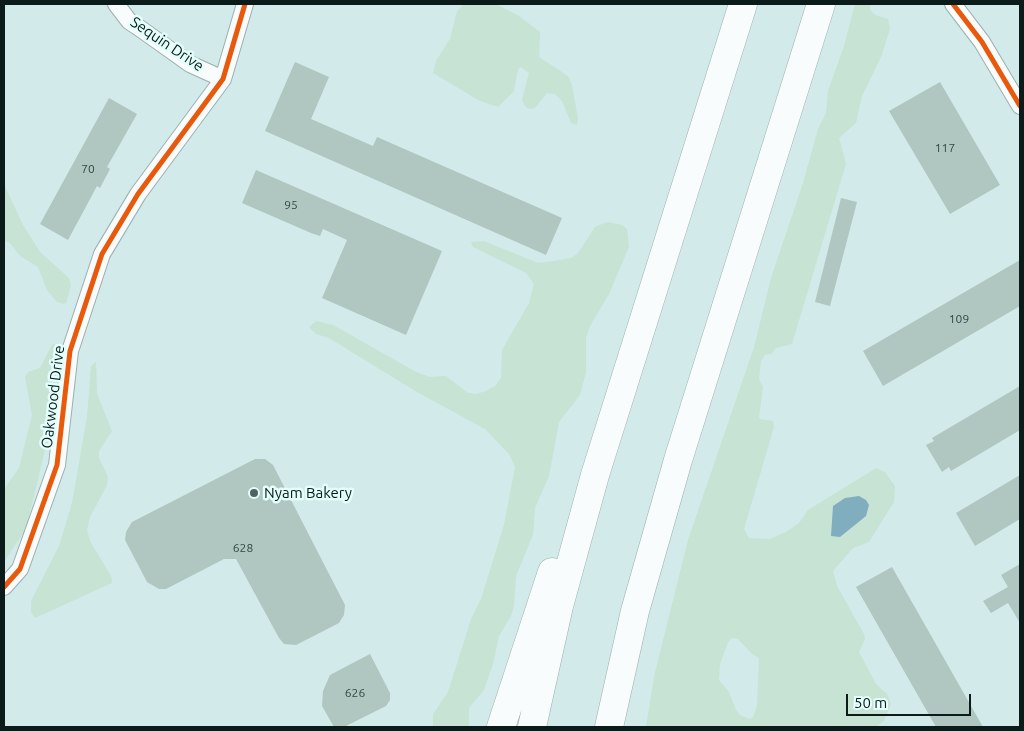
<!DOCTYPE html>
<html>
<head>
<meta charset="utf-8">
<style>
  body { margin:0 }
  #map { position:relative; width:1024px; height:731px; overflow:hidden; background:#d2eae9; font-family:Ubuntu,sans-serif }
  canvas { display:block }
  .frame { position:absolute; inset:0; border:5px solid #0a1b1a; pointer-events:none }
  .scale { position:absolute; left:846px; top:694px; width:125px; height:22px; box-sizing:border-box; border:2px solid #0a1b1a; border-top:0; padding-left:6px; font-size:15px; line-height:18px; white-space:nowrap; color:#0a1b1a; -webkit-text-stroke:4px #e3fefb; paint-order:stroke }
</style>
</head>
<body>
<div id="map">
<canvas width="1024" height="731"></canvas>
<div class="frame"></div>
<div class="scale">50 m</div>
</div>
<script>
const g = document.querySelector('canvas').getContext('2d');
g.lineJoin = 'round';
function fillPath(path, color) { g.fillStyle = color; g.fill(path, 'evenodd'); }
const shape = rows => new Path2D(rows.map(r => 'M' + r).join(''));
function stroke(path, color, width, dash) { g.strokeStyle = color; g.lineWidth = width; g.lineCap = dash ? 'butt' : 'round'; g.setLineDash(dash || []); g.stroke(path); }
function drawText(font, color, halo, rows, align = 'center') {
  g.font = font + ' Ubuntu,sans-serif'; g.lineWidth = 5; g.setLineDash([]); g.textBaseline = 'middle'; g.strokeStyle = halo; g.fillStyle = color; for (const [text, x, y, turn = 0] of rows) {
    g.save(); g.translate(x, y); g.rotate((+turn || 0) * Math.PI / 180); g.textAlign = isNaN(turn) ? turn : align; if (halo) g.strokeText(text, 0, 0); g.fillText(text, 0, 0); g.restore();
  }
}
fillPath(shape([
  [464,4,496,4,519,16,540,32,539,57,568,76,572,85,578,119,577,125,571,123,562,101,555,94,547,93,535,108,529,109,525,106,522,100,529,73,521,67,518,69,514,91,498,107,480,101,433,73,436,61,450,39,457,11],
  [855,4,870,4,870,10,875,15,888,19,890,29,881,57,862,96,856,123,839,138,846,164,792,344,776,348,771,354,765,355,761,361,759,379,763,387,759,417,760,419,773,421,774,427,744,529,749,538,770,539,786,532,799,523,808,510,860,478,876,468,885,472,895,486,894,502,869,542,853,548,833,571,837,586,864,634,865,639,859,652,876,684,887,694,891,704,884,721,876,727,646,727,654,677,688,540,754,347,771,278,803,183,818,129,826,113,828,91,844,46],
  [732,638,738,639,752,654,759,658,757,706,753,717,750,719,740,715,736,710,729,692,719,680,720,664,728,642],
  [4,184,23,225,40,252,69,278,71,286,66,303,63,304,57,302,47,290,38,267,20,256,10,243,4,241],
  [607,222,622,225,627,229,629,247,609,294,590,326,586,338,586,372,580,395,559,422,549,476,535,508,533,535,516,576,514,606,511,616,499,636,493,664,484,690,469,708,469,727,433,727,433,714,448,692,471,619,481,599,504,525,515,467,509,454,485,429,417,392,329,338,316,334,309,327,316,321,333,325,416,372,430,377,446,376,468,393,476,394,486,391,495,386,501,378,502,350,529,303,534,284,526,273,473,247,471,242,484,241,538,263,554,261,571,258,578,253,595,227],
  [53,343,58,349,57,365,51,425,26,529,4,562,4,489,19,468,32,415,25,377,28,372,40,368],
  [96,362,97,394,112,431,99,451,99,458,108,477,107,485,90,517,87,530,90,541,111,576,112,583,35,618,31,612,31,601,59,546,72,503,87,417,91,366]
]), '#c6e3d4');
fillPath(shape([
  [859,496,866,500,869,505,866,516,840,537,831,536,833,506,845,498]
]), '#81aebf');
fillPath(shape([
  [295,62,329,77,311,119,373,146,377,137,562,218,546,255,265,131],
  [940,82,1000,185,950,214,889,111],
  [109,98,137,114,107,167,110,169,100,188,97,186,68,240,40,224],
  [256,170,442,251,406,335,322,298,347,240,323,229,320,236,311,233,242,203],
  [841,198,857,202,830,306,815,302],
  [1020,260,1020,306,883,386,863,351],
  [1020,386,1020,430,951,471,949,467,942,472,926,445,934,441,932,438],
  [255,459,265,459,273,465,345,605,344,615,339,623,296,645,284,644,279,638,236,559,224,559,166,589,159,589,147,582,125,540,126,532,132,522],
  [1020,475,1020,519,975,546,956,513],
  [1020,564,1020,623,1008,603,991,613,983,601,1008,587,1001,575],
  [892,567,983,727,936,727,856,587],
  [370,654,390,693,390,700,386,706,344,727,334,727,322,706,323,691,330,675]
]), '#afc6c1');
const minor = shape([
  [116,4,129,21,138,27,190,64,223,79],
  [953,4,982,42,1020,106],
  [4,587,20,569,57,465,70,351,102,254,138,194,223,79,245,4]
]);
const motorway = shape([
  [501,727,552,572],
  [532,727,559,606,595,475,743,4],
  [609,727,635,611,678,460,821,4]
]);
stroke(minor, '#9cafae', 18);
stroke(motorway, '#9cafae', 29);
stroke(minor, '#f8fcfc', 16);
stroke(motorway, '#f8fcfc', 28);
stroke(shape([
  [953,4,982,42,1020,106],
  [4,587,20,569,57,465,70,351,102,254,138,194,223,79,245,4]
]), '#e8590c', 5);
for (const [x, y, r, color] of [
  [254,493,5,"#506362"]
]) { const dot = new Path2D(); dot.arc(x, y, r, 0, 2 * Math.PI); g.fillStyle = color; g.fill(dot); stroke(dot, '#e3fefb', 2); }
drawText('12px', '#334644', null, [
  ["117",945,148],
  ["70",88,169],
  ["95",291,205],
  ["109",959,319],
  ["628",243,548],
  ["626",355,693]
]);
drawText('15px', '#0a1b1a', '#e3fefb', [
  ["Sequin Drive",167,44,34],
  ["Oakwood Drive",53,397,-83]
]);
drawText('15px', '#0a1b1a', '#e3fefb', [
  ["Nyam Bakery",264,493]
], 'left');
</script>
</body>
</html>
